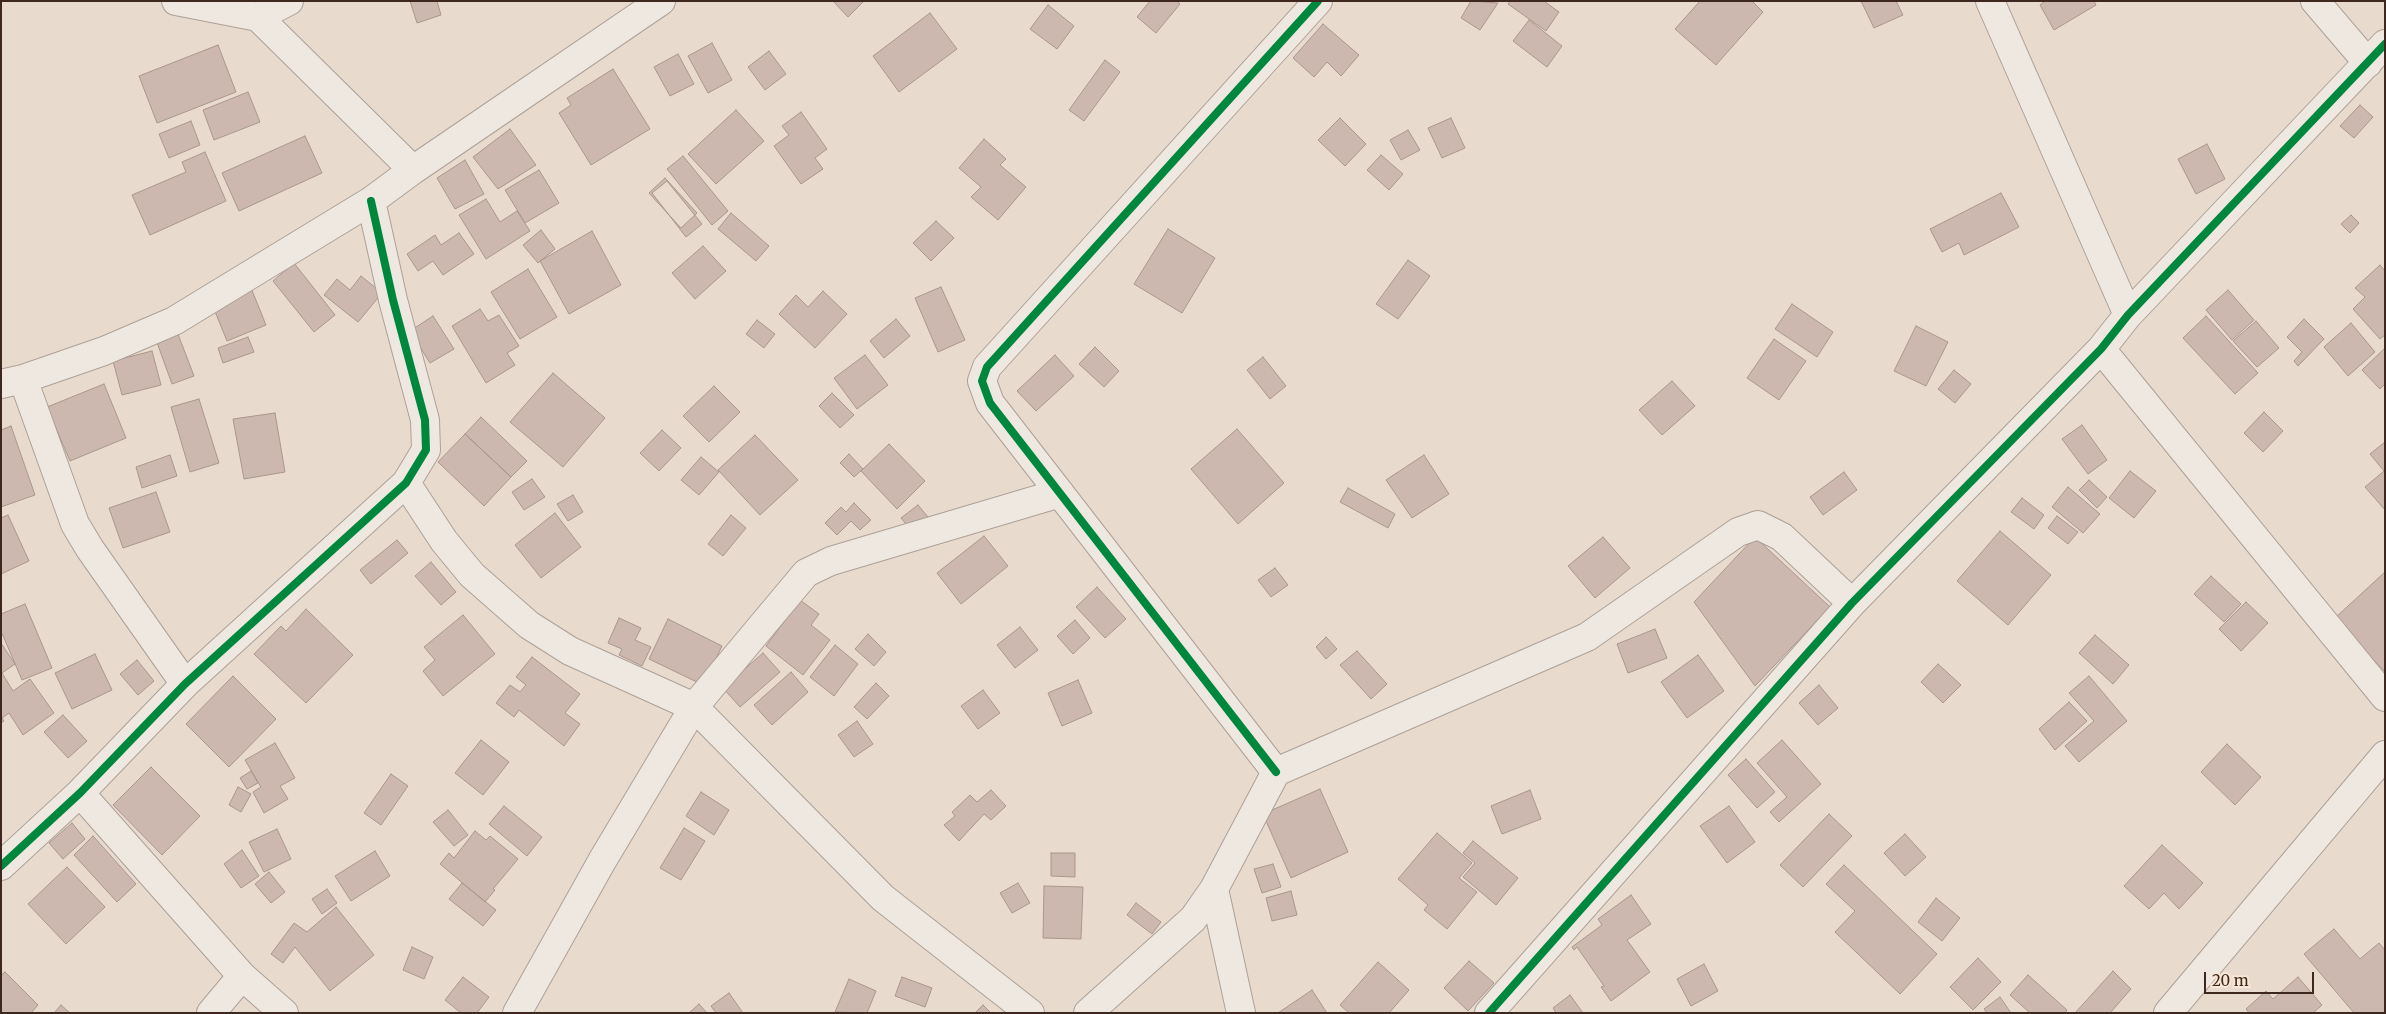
<!DOCTYPE html>
<html>
<head>
<meta charset="utf-8">
<style>
  body { margin:0 }
  #map { position:relative; width:2386px; height:1014px; overflow:hidden; background:#e8dbce; font-family:Merriweather,serif }
  canvas { display:block }
  .frame { position:absolute; inset:0; border:2px solid #3d271e; pointer-events:none }
  .scale { position:absolute; left:2204px; top:972px; width:110px; height:22px; box-sizing:border-box; border:2px solid #3d271e; border-top:0; padding-left:6px; font-size:15px; line-height:18px; white-space:nowrap; color:#3d271e; -webkit-text-stroke:4px #f8e7d4; paint-order:stroke }
</style>
</head>
<body>
<div id="map">
<canvas width="2386" height="1014"></canvas>
<div class="frame"></div>
<div class="scale">20 m</div>
</div>
<script>
const g = document.querySelector('canvas').getContext('2d');
g.lineJoin = 'round';
function fillPath(path, color) { g.fillStyle = color; g.fill(path, 'evenodd'); }
const shape = rows => new Path2D(rows.map(r => 'M' + r).join(''));
function stroke(path, color, width, dash) { g.strokeStyle = color; g.lineWidth = width; g.lineCap = dash ? 'butt' : 'round'; g.setLineDash(dash || []); g.stroke(path); }
const building = shape([
  [410,1,437,1,441,15,417,23,410,1],
  [833,1,864,1,848,17,833,1],
  [1150,1,1177,1,1180,4,1156,33,1137,17,1150,1],
  [1471,1,1498,3,1480,30,1461,18,1471,1],
  [1510,1,1544,1,1559,12,1546,31,1508,4,1510,1],
  [1700,1,1752,1,1763,12,1716,65,1675,29,1700,1],
  [1861,1,1896,1,1903,15,1874,28,1861,1],
  [2045,1,2094,1,2096,5,2054,30,2040,5,2045,1],
  [1048,5,1074,26,1057,49,1030,29,1048,5],
  [930,13,957,49,899,92,873,56,930,13],
  [1529,20,1562,46,1547,67,1513,41,1529,20],
  [1323,24,1359,55,1341,76,1327,62,1314,77,1293,58,1323,24],
  [712,43,732,80,708,93,688,56,712,43],
  [218,45,236,92,157,123,139,76,218,45],
  [769,51,786,74,765,90,748,67,769,51],
  [678,54,694,84,670,96,654,67,678,54],
  [1105,60,1120,72,1084,121,1069,110,1105,60],
  [613,69,650,129,591,165,559,113,571,105,567,98,613,69],
  [248,92,260,122,214,140,203,110,248,92],
  [2360,105,2373,117,2354,138,2340,126,2360,105],
  [736,110,764,141,716,184,688,154,736,110],
  [801,112,827,149,815,158,823,169,801,184,774,146,789,135,782,126,801,112],
  [1340,118,1366,144,1345,166,1318,140,1340,118],
  [1451,118,1465,148,1442,158,1428,128,1451,118],
  [191,121,200,145,169,158,159,134,191,121],
  [510,129,536,165,498,189,473,157,510,129],
  [1408,130,1420,150,1401,160,1390,140,1408,130],
  [305,136,322,173,239,211,222,173,305,136],
  [984,139,1006,159,1000,165,1026,187,998,220,971,197,981,187,959,168,984,139],
  [2207,144,2225,179,2196,194,2178,159,2207,144],
  [205,152,226,201,150,235,132,195,186,172,182,162,205,152],
  [1381,155,1403,174,1389,190,1367,170,1381,155],
  [683,156,728,211,712,225,667,169,683,156],
  [465,160,484,194,455,209,437,178,465,160],
  [539,170,559,203,525,223,505,190,539,170],
  [665,178,697,213,681,228,649,193,665,178],
  [667,181,702,224,686,237,652,193,667,181],
  [2001,193,2019,227,1964,255,1959,243,1942,252,1930,229,2001,193],
  [486,199,500,222,517,211,530,231,486,259,459,215,486,199],
  [731,213,769,246,756,261,718,229,731,213],
  [2351,215,2359,223,2350,233,2341,224,2351,215],
  [936,221,954,238,931,261,913,243,936,221],
  [1168,229,1215,258,1182,313,1134,284,1168,229],
  [541,230,555,249,538,263,523,245,541,230],
  [592,231,621,285,569,314,540,261,592,231],
  [459,233,474,254,443,275,433,261,418,271,407,254,435,235,441,245,459,233],
  [703,246,726,271,695,299,672,273,703,246],
  [1408,260,1430,276,1398,319,1376,304,1408,260],
  [294,263,335,315,314,332,273,281,294,263],
  [2380,265,2385,271,2385,335,2380,339,2353,309,2365,297,2355,288,2380,265],
  [528,269,557,317,520,339,491,292,528,269],
  [361,276,382,293,358,322,324,295,337,279,350,290,361,276],
  [941,287,965,340,938,352,915,298,941,287],
  [251,288,266,325,227,341,212,304,251,288],
  [2228,290,2254,320,2232,340,2206,310,2228,290],
  [823,291,847,314,815,348,779,314,796,295,808,307,823,291],
  [1792,304,1833,332,1817,357,1775,329,1792,304],
  [480,309,488,321,499,315,519,346,507,353,515,365,486,383,452,326,480,309],
  [433,316,454,349,430,363,410,331,433,316],
  [2206,316,2258,373,2235,394,2183,338,2206,316],
  [896,319,910,336,884,358,870,341,896,319],
  [2304,319,2324,339,2298,366,2294,361,2302,352,2287,337,2304,319],
  [757,320,775,334,764,348,746,334,757,320],
  [2256,321,2279,348,2257,367,2233,341,2256,321],
  [2351,323,2375,352,2348,376,2324,347,2351,323],
  [1916,326,1948,342,1926,386,1894,371,1916,326],
  [176,329,194,376,172,384,155,337,176,329],
  [248,337,254,352,223,363,218,348,248,337],
  [1774,339,1806,361,1779,400,1747,378,1774,339],
  [1095,347,1119,371,1104,387,1079,364,1095,347],
  [2385,348,2385,384,2380,389,2362,370,2385,348],
  [152,351,161,385,122,395,113,361,152,351],
  [865,355,888,385,857,409,834,378,865,355],
  [1055,355,1074,376,1036,411,1017,391,1055,355],
  [1263,357,1286,386,1270,399,1247,370,1263,357],
  [1954,370,1971,384,1955,403,1938,389,1954,370],
  [553,373,605,418,563,467,510,422,553,373],
  [1672,381,1695,406,1662,435,1639,410,1672,381],
  [104,384,126,438,70,461,47,407,104,384],
  [714,386,740,412,709,442,683,416,714,386],
  [832,393,854,415,840,428,819,406,832,393],
  [199,399,219,463,190,472,171,407,199,399],
  [2264,412,2283,431,2263,452,2244,433,2264,412],
  [275,413,285,472,244,479,233,419,275,413],
  [481,417,527,461,511,477,465,434,481,417],
  [2082,425,2107,460,2088,474,2062,439,2082,425],
  [11,426,35,495,1,507,1,430,11,426],
  [1237,429,1284,483,1238,524,1191,469,1237,429],
  [662,430,681,448,659,471,640,453,662,430],
  [465,434,511,477,484,506,438,462,465,434],
  [755,435,798,480,760,515,718,470,755,435],
  [2385,442,2385,510,2365,487,2384,471,2370,454,2385,442],
  [889,444,925,481,897,509,861,471,889,444],
  [849,454,863,469,854,477,840,463,849,454],
  [170,455,177,476,142,488,136,467,170,455],
  [1424,455,1449,494,1412,518,1386,480,1424,455],
  [701,457,719,472,699,495,681,480,701,457],
  [2130,471,2156,491,2134,518,2109,498,2130,471],
  [1844,472,1857,490,1823,515,1810,497,1844,472],
  [532,479,545,497,524,510,512,492,532,479],
  [2089,480,2107,497,2097,508,2079,490,2089,480],
  [2068,487,2100,514,2083,533,2052,507,2068,487],
  [1348,488,1395,514,1388,528,1340,502,1348,488],
  [156,492,170,532,123,548,109,508,156,492],
  [573,495,583,512,568,521,557,504,573,495],
  [2022,498,2044,515,2034,529,2011,512,2022,498],
  [854,503,871,520,860,530,851,521,837,535,825,523,841,507,846,512,854,503],
  [918,505,938,529,921,542,901,518,918,505],
  [555,513,581,547,541,578,515,545,555,513],
  [8,515,29,561,1,574,1,518,8,515],
  [731,515,746,528,723,556,708,544,731,515],
  [2057,516,2078,532,2068,544,2048,528,2057,516],
  [2000,531,2051,575,2008,625,1957,581,2000,531],
  [984,536,1008,566,961,604,937,573,984,536],
  [1603,537,1630,568,1595,598,1568,566,1603,537],
  [1755,537,1830,607,1755,686,1694,602,1755,537],
  [397,540,408,553,371,584,360,570,397,540],
  [431,562,456,592,441,605,415,576,431,562],
  [1275,568,1288,585,1271,597,1258,580,1275,568],
  [2385,572,2385,672,2335,618,2385,572],
  [2211,576,2241,604,2224,622,2194,594,2211,576],
  [1097,587,1126,619,1105,638,1076,607,1097,587],
  [800,600,819,614,811,625,830,640,803,675,766,646,800,600],
  [2246,602,2268,623,2241,651,2219,629,2246,602],
  [25,604,52,668,22,680,1,631,1,614,25,604],
  [306,609,353,655,306,703,254,654,281,626,286,631,306,609],
  [463,615,495,654,443,696,423,671,435,660,424,647,463,615],
  [619,618,641,628,635,640,651,647,642,666,619,655,622,649,608,643,619,618],
  [668,619,722,646,703,685,649,659,668,619],
  [1075,620,1090,638,1073,654,1057,636,1075,620],
  [1020,627,1038,650,1015,668,997,645,1020,627],
  [1655,629,1667,658,1628,673,1617,644,1655,629],
  [868,634,886,652,874,666,855,649,868,634],
  [2095,635,2129,665,2113,684,2079,653,2095,635],
  [1326,637,1337,649,1326,659,1316,647,1326,637],
  [1,643,15,664,2,673,13,691,30,679,54,713,23,735,9,713,2,718,4,721,1,723,1,643],
  [835,645,858,664,834,696,810,677,835,645],
  [1357,651,1387,684,1371,699,1340,665,1357,651],
  [763,653,780,672,740,707,723,688,763,653],
  [95,654,112,690,72,709,55,673,95,654],
  [1698,655,1724,691,1687,718,1661,682,1698,655],
  [532,657,580,694,565,713,580,724,564,746,519,710,514,717,496,703,510,685,520,692,526,685,516,677,532,657],
  [137,660,154,681,138,695,120,674,137,660],
  [1938,664,1961,685,1943,703,1921,682,1938,664],
  [791,672,808,692,772,725,754,705,791,672],
  [233,676,276,719,229,767,186,724,233,676],
  [2089,676,2127,721,2079,762,2065,746,2094,721,2069,693,2089,676],
  [1078,680,1092,713,1062,726,1048,693,1078,680],
  [876,683,889,696,867,719,854,707,876,683],
  [1819,685,1838,708,1818,725,1799,703,1819,685],
  [983,690,1000,713,978,729,961,706,983,690],
  [2069,702,2087,721,2055,750,2039,729,2069,702],
  [63,715,87,741,68,758,44,732,63,715],
  [857,721,873,744,854,757,838,735,857,721],
  [481,740,509,762,483,795,455,773,481,740],
  [1782,740,1821,784,1779,822,1770,812,1787,797,1757,763,1782,740],
  [275,743,295,778,280,786,288,799,264,813,253,792,261,787,245,760,275,743],
  [2227,744,2261,777,2235,805,2201,772,2227,744],
  [1746,759,1775,792,1757,808,1728,775,1746,759],
  [151,767,200,816,162,855,113,805,151,767],
  [251,771,258,783,247,789,240,778,251,771],
  [391,774,408,786,381,825,364,813,391,774],
  [238,787,251,794,241,812,229,805,238,787],
  [1320,789,1348,852,1291,878,1263,814,1320,789],
  [991,790,1006,806,991,820,984,814,959,841,944,825,955,816,952,812,970,795,977,802,991,790],
  [1530,790,1541,819,1502,834,1491,806,1530,790],
  [701,792,729,810,714,835,686,816,701,792],
  [504,806,542,837,527,856,489,824,504,806],
  [1729,806,1755,842,1727,863,1700,826,1729,806],
  [448,810,468,835,454,846,433,822,448,810],
  [1829,814,1852,836,1803,887,1780,865,1829,814],
  [72,823,85,839,63,859,49,843,72,823],
  [684,828,705,841,681,880,660,868,684,828],
  [277,829,291,859,264,872,249,842,277,829],
  [475,831,486,840,490,836,518,859,493,889,495,890,485,902,440,864,449,853,454,858,475,831],
  [1437,833,1472,863,1459,878,1477,892,1447,929,1424,910,1428,905,1398,879,1437,833],
  [1905,834,1926,857,1905,876,1884,853,1905,834],
  [93,836,136,884,117,902,74,855,93,836],
  [1473,841,1518,878,1496,905,1463,877,1475,863,1463,853,1473,841],
  [2162,845,2203,883,2179,909,2164,893,2149,909,2124,886,2162,845],
  [242,850,259,876,241,888,224,864,242,850],
  [375,851,390,876,351,901,335,876,375,851],
  [1051,853,1075,853,1075,877,1051,876,1051,853],
  [1273,864,1281,887,1262,893,1254,869,1273,864],
  [1844,865,1937,954,1900,994,1835,932,1855,911,1826,884,1844,865],
  [67,867,105,907,66,944,28,904,67,867],
  [269,872,285,892,271,903,255,884,269,872],
  [462,883,496,910,483,926,449,899,462,883],
  [1018,883,1030,903,1012,913,1000,893,1018,883],
  [1044,886,1083,887,1081,939,1043,938,1044,886],
  [327,889,337,903,322,914,312,899,327,889],
  [1291,891,1297,915,1272,921,1266,898,1291,891],
  [1631,895,1651,924,1627,940,1650,972,1611,1001,1601,987,1604,986,1577,947,1574,950,1572,947,1602,925,1598,919,1631,895],
  [1936,898,1960,918,1942,941,1918,922,1936,898],
  [1136,903,1161,922,1152,934,1127,915,1136,903],
  [336,907,374,955,330,991,295,947,283,963,271,954,294,923,307,932,336,907],
  [2334,929,2360,959,2379,943,2385,950,2385,1013,2354,1013,2304,954,2334,929],
  [412,947,433,957,424,979,403,970,412,947],
  [1978,958,2001,982,1973,1010,1950,987,1978,958],
  [1469,961,1494,983,1468,1011,1444,988,1469,961],
  [1378,962,1409,990,1389,1013,1349,1013,1340,1005,1378,962],
  [1704,964,1718,991,1691,1006,1677,979,1704,964],
  [2113,971,2131,989,2110,1013,2075,1013,2113,971],
  [5,972,38,1005,31,1013,3,1013,1,1011,1,975,5,972],
  [2028,975,2067,1010,2065,1013,2030,1013,2010,995,2028,975],
  [463,977,489,997,477,1013,461,1013,445,1000,463,977],
  [902,977,932,988,925,1007,895,996,902,977],
  [2298,977,2322,1005,2313,1013,2249,1013,2246,1009,2266,991,2273,999,2298,977],
  [849,979,876,991,867,1013,835,1012,849,979],
  [1312,990,1327,1013,1278,1013,1312,990],
  [729,993,743,1013,716,1013,711,1006,729,993],
  [1570,995,1583,1013,1556,1013,1553,1008,1570,995],
  [2000,997,2011,1013,1987,1013,1984,1009,2000,997],
  [699,1004,707,1013,689,1013,699,1004],
  [61,1005,70,1013,54,1013,61,1005],
  [983,1005,991,1013,975,1013,983,1005]
]);
fillPath(building, '#ccb8ae');
stroke(building, '#a9968d', 1);
const minor = shape([
  [176,1,258,17,413,170],
  [1990,1,2128,315],
  [2315,1,2368,63],
  [258,17,289,1],
  [2101,349,2385,697],
  [23,379,75,524,90,549,185,684],
  [1,384,23,379,104,351,174,321,371,201,413,170,661,1],
  [406,483,444,541,472,575,529,625,570,651,694,707,883,898,1030,1013],
  [1276,772,990,403,982,381,987,367,1318,1],
  [80,793,242,976,284,1013],
  [1,866,80,793,185,684,406,483,426,450,425,420,393,300,371,201],
  [1214,889,1241,1013],
  [211,1013,242,976],
  [517,1013,602,861,694,707,806,573,831,561,1060,493],
  [1088,1013,1193,919,1214,889,1276,772,1587,637,1738,532,1758,525,1782,537,1852,603],
  [1489,1013,1852,603,2101,349,2128,315,2385,44],
  [2168,1013,2385,755]
]);
stroke(minor, '#ada097', 30);
stroke(minor, '#efe8e1', 28);
stroke(shape([
  [1276,772,990,403,982,381,987,367,1318,1],
  [1,866,80,793,185,684,406,483,426,450,425,420,393,300,371,201],
  [1489,1013,1852,603,2101,349,2128,315,2385,44]
]), '#00873e', 8);
</script>
</body>
</html>
